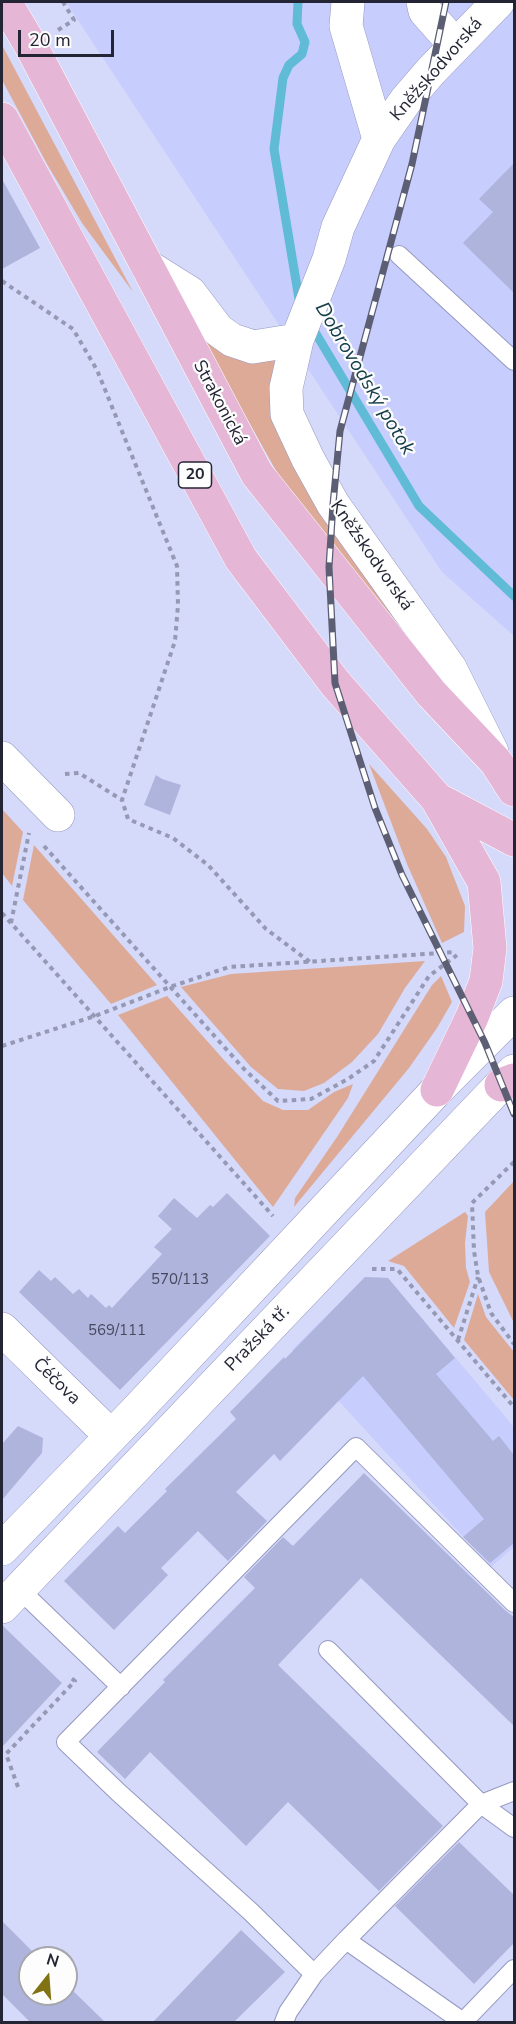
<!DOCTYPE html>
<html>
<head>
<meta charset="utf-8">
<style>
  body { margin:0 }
  #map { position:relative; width:516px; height:2024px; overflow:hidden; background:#d5d9fa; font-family:"Nunito Sans",sans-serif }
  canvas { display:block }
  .frame { position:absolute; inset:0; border:3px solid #232534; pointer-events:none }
  .north { position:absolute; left:18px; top:1946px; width:60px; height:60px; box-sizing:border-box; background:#fdfdfd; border:2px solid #a6a7ad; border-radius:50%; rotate:17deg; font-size:16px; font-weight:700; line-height:24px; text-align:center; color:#232534 }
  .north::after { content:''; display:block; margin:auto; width:21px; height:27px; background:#817213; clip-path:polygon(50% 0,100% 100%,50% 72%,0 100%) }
  .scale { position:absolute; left:18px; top:30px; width:96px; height:27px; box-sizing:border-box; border:3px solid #232534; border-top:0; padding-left:8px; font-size:18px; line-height:21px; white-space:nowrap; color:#232534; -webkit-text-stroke:4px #fdfdfd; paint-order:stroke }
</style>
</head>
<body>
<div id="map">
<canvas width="516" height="2024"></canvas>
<div class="frame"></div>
<div class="north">N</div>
<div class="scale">20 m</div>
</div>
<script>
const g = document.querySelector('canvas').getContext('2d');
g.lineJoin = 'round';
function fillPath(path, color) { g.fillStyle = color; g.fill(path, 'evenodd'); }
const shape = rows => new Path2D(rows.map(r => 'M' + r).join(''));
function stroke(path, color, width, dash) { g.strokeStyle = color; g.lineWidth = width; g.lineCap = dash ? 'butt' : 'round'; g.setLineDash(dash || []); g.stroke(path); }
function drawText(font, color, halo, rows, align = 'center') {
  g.font = font + ' "Nunito Sans",sans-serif'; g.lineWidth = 4.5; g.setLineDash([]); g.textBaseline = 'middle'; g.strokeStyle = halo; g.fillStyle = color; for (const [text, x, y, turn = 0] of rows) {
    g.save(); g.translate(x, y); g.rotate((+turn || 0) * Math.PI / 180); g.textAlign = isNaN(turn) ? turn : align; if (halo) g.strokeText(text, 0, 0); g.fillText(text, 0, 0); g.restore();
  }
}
fillPath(shape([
  [66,2,514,2,514,636,442,572],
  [365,1277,388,1278,514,1427,514,1547,491,1567,292,1350]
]), '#c7cdfd');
fillPath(shape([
  [2,45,11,62,133,292,82,223,47,164,2,80],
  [185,308,279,357,277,387,455,698,279,476],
  [369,764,427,829,446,857,465,906,464,932,442,943,407,864],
  [2,809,23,832,12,886,2,873],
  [34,845,157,985,111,1004,23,900],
  [425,961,405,988,378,1034,352,1062,324,1083,304,1091,278,1089,251,1067,181,987,231,974],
  [441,976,452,1002,437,1028,409,1068,294,1207,295,1198,337,1137,432,985],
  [167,996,224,1060,263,1101,283,1110,308,1110,334,1092,353,1084,348,1098,273,1207,118,1015],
  [514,1181,514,1323,489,1272,485,1212],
  [465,1212,468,1216,465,1243,466,1268,470,1282,454,1328,404,1266,388,1261],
  [478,1294,486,1317,514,1352,514,1400,464,1340]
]), '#ddaa98');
stroke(shape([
  [298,2,297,24,305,42,302,54,289,65,283,78,274,149,300,305],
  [312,327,419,506,514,596]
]), '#60bbd6', 9);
fillPath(shape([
  [514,163,514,293,463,243,493,212,479,199],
  [2,179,40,248,2,269],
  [156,775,162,779,181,785,170,815,144,805],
  [227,1193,270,1236,120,1390,19,1292,39,1270,51,1281,55,1277,73,1294,79,1289,88,1298,91,1294,106,1308,109,1305,112,1308,162,1254,154,1247,172,1229,158,1216,174,1198,197,1218,210,1205,213,1207],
  [365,1277,388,1278,455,1358,436,1374,493,1441,499,1436,514,1455,514,1543,490,1563,463,1537,484,1519,363,1376,280,1461,274,1454,236,1492,267,1521,228,1561,198,1531,161,1568,168,1575,114,1630,64,1581,118,1526,125,1533,167,1491,165,1489,236,1419,230,1412,284,1357,285,1359],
  [18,1426,43,1438,42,1453,2,1500,2,1444],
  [364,1473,506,1611,514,1617,514,1726,361,1578,278,1665,443,1826,379,1891,288,1802,246,1846,150,1752,125,1779,97,1752,165,1682,163,1680,255,1588,244,1577,283,1537,293,1546],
  [2,1625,62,1683,2,1747],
  [459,1842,514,1895,514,1943,474,1984,395,1906],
  [2,1921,39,1958,30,1958,30,1994,66,1994,66,1984,105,2022,30,2022,2,1994],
  [241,1930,285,1972,234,2022,153,2022]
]), '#afb4dc');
const service = shape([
  [399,255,514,361],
  [19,1589,121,1687],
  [328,1650,481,1804,346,1940],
  [481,1804,514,1828],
  [481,1804,514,1791],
  [314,1974,251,1912,118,1792,66,1742,356,1447,514,1603],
  [284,2022,288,2012,314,1974,346,1940,463,2022],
  [463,2022,514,1969]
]);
const minor = shape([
  [348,2,346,26,379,139],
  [423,2,425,11,455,45],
  [147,266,190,293,218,330,232,340,253,347,297,340],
  [492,752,450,668,333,504,308,459,287,414,286,388,297,340,329,259,338,227,379,139,406,100,431,71,498,2],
  [2,758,58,815],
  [2,1329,111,1436]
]);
const tertiary = shape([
  [2,1549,133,1414,437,1090,514,1013],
  [2,1607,514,1071]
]);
const primary = shape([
  [5,2,31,46,257,474,431,693,496,762,514,790],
  [2,119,241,559,335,683,437,799,484,882,490,948,486,981,472,1017,437,1090],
  [437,799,514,840],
  [501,1085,514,1080]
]);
stroke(service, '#9599c0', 20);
stroke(minor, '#9599c0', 34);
stroke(tertiary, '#9599c0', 34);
stroke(primary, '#fff', 34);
stroke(shape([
  [58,30,74,20,63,2],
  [2,281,73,329,97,370,177,566,178,605,175,641,122,800,128,819,173,838,208,865,266,929,310,962],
  [65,774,79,773,122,800],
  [44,846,244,1069,278,1101,311,1099,348,1079,374,1061,429,976,457,955],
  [2,913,273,1216],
  [11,923,29,833],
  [2,1046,95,1016,170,987,229,967,456,952],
  [514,1162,472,1203,474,1251,478,1276,491,1313,514,1344],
  [372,1269,397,1269,514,1407],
  [458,1340,478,1277],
  [18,1787,6,1754,75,1681,71,1678]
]), '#9599b3', 4, [4.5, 4.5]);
stroke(service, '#fff', 18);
stroke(minor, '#fff', 33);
stroke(tertiary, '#fff', 33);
stroke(primary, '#e5b6d6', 33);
const rail = shape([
  [446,2,412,164,340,431,333,504,329,567,335,683,375,808,402,875,485,1043,514,1114]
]);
stroke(rail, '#5c5e73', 7);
stroke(rail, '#fdfdfd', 4.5, [14]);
drawText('15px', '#46495e', null, [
  ["570/113",180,1280],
  ["569/111",117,1331]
]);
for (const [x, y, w] of [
  [195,475,33]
]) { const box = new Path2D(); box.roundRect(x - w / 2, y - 13, w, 26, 4.5); g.fillStyle = '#fdfdfd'; g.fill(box); stroke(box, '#232534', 1.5); }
drawText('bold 16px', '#232534', null, [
  ["20",195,475]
]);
drawText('18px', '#232534', '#fdfdfd', [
  ["Kněžskodvorská",437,70,-49],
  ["Strakonická",219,403,62],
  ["Kněžskodvorská",371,556,55],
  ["Pražská tř.",258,1339,-46],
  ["Čéčova",56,1382,44]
]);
drawText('italic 20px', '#143e49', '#fdfdfd', [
  ["Dobrovodský potok",364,379,59]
]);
</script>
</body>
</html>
